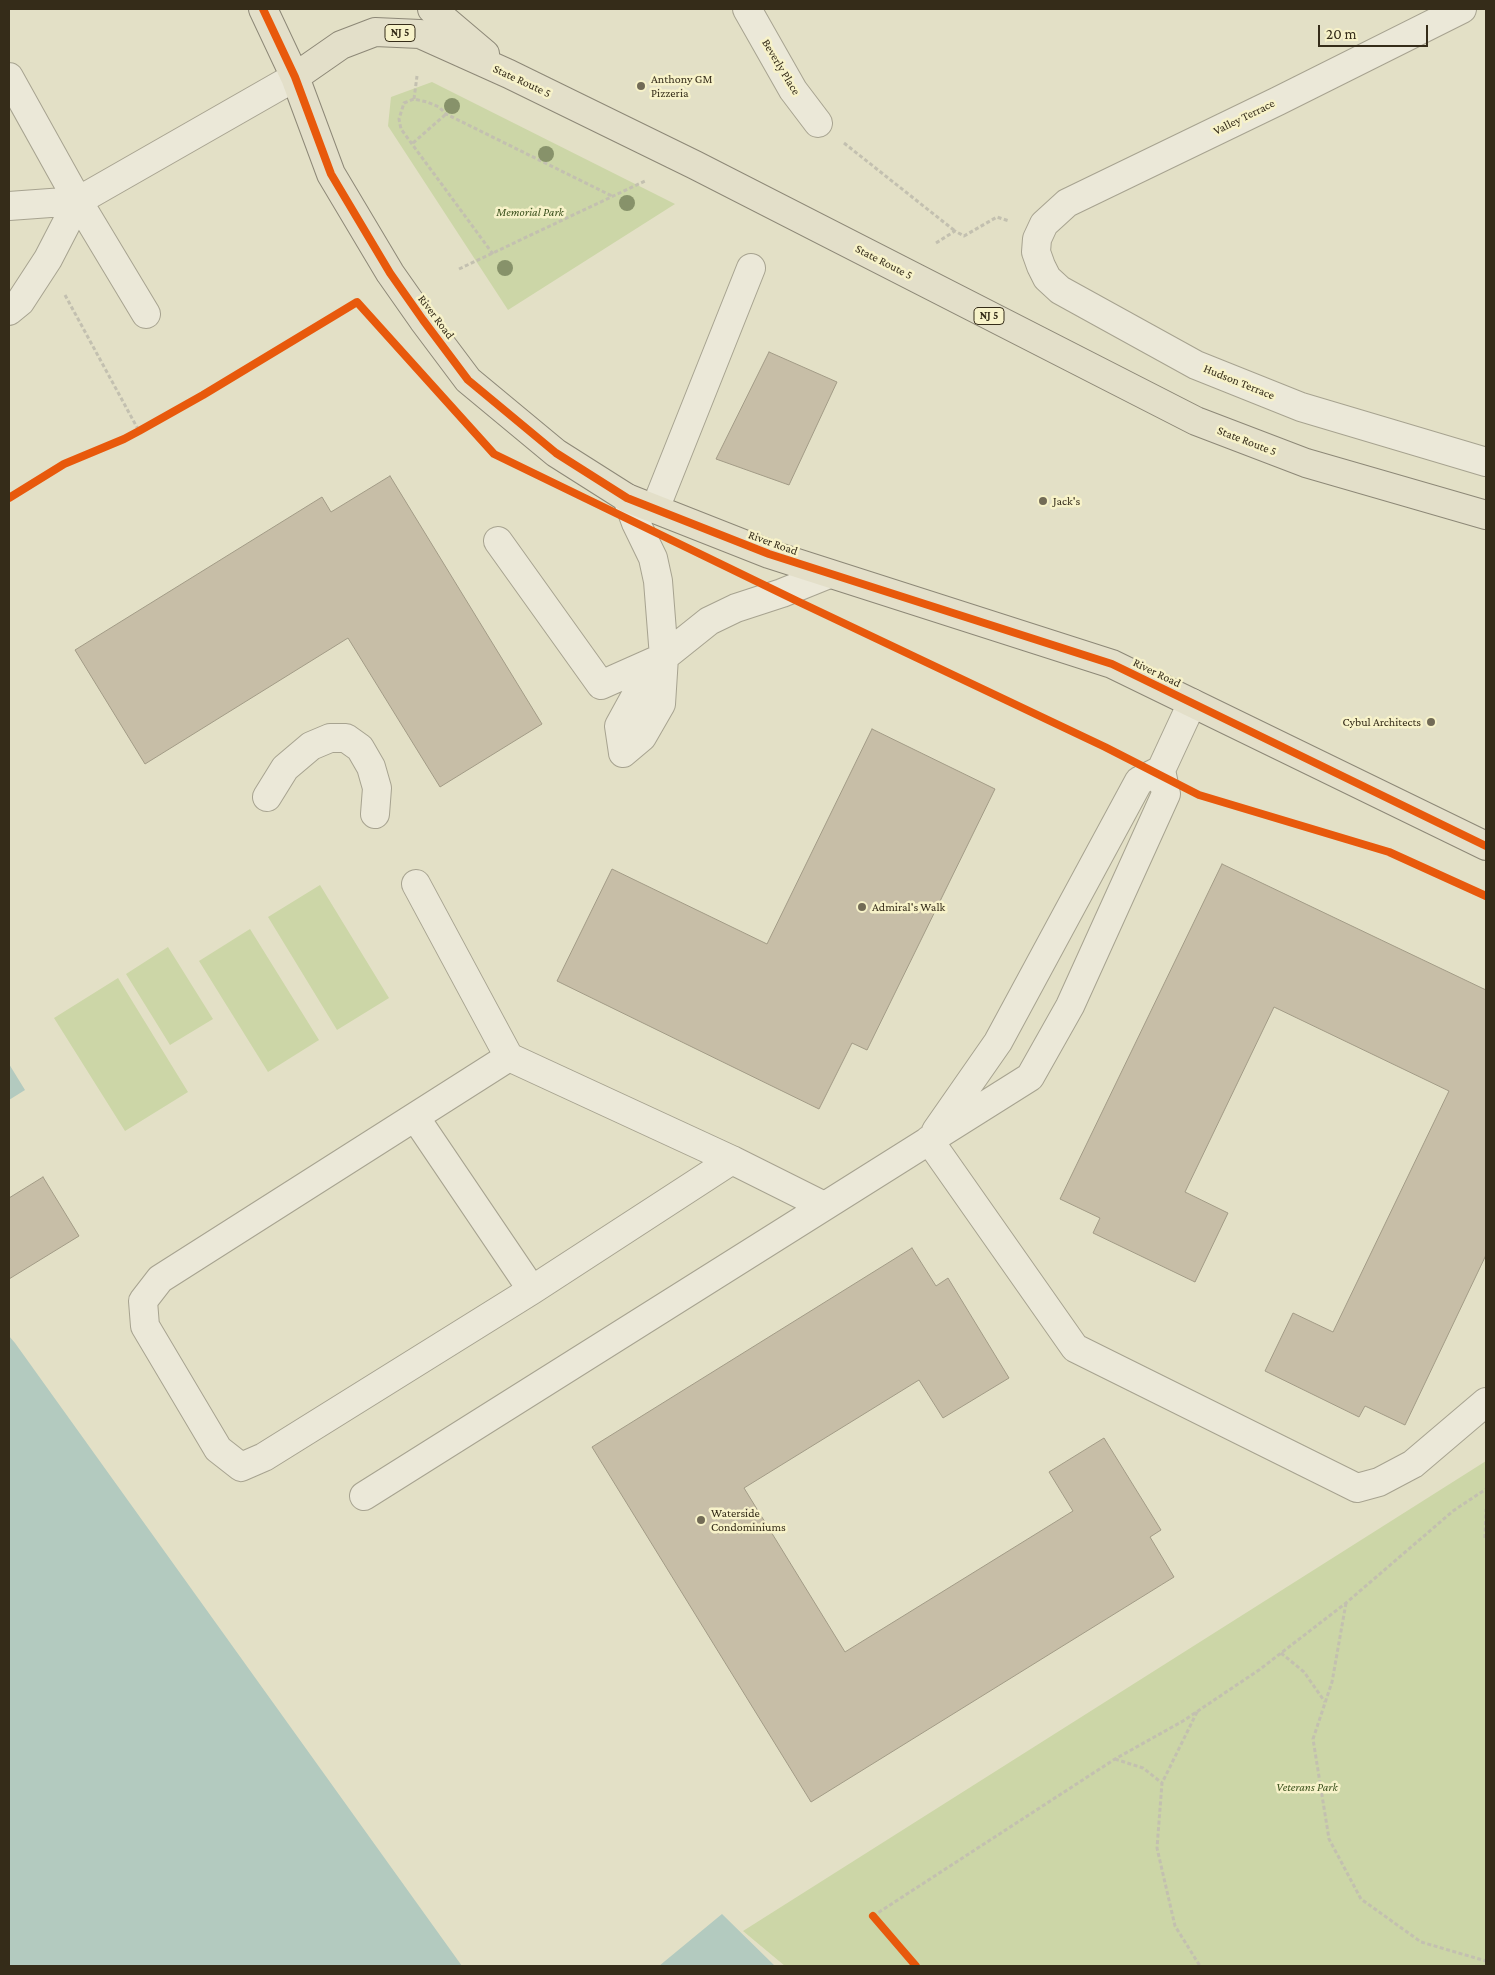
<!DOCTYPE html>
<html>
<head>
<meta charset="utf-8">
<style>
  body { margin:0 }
  #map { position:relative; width:1495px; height:1975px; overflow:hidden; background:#e3e0c6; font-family:"Crimson Pro",serif }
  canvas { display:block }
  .frame { position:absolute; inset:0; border:10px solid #352c19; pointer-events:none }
  .scale { position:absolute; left:1318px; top:25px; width:110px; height:22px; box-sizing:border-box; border:2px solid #352c19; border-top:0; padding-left:6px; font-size:15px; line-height:18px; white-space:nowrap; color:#352c19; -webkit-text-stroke:4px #f7f2c9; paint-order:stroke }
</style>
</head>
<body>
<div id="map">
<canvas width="1495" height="1975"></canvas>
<div class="frame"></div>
<div class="scale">20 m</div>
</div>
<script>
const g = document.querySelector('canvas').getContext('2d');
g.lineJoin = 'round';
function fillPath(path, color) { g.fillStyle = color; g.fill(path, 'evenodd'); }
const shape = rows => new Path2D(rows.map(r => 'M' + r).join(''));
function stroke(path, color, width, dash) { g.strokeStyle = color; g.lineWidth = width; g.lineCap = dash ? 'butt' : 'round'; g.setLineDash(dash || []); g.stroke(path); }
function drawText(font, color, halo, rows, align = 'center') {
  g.font = font + ' "Crimson Pro",serif'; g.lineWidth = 5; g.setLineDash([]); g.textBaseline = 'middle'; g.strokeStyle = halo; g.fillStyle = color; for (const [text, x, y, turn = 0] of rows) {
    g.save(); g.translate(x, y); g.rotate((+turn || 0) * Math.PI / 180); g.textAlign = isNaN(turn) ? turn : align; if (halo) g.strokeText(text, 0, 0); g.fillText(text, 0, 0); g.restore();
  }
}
fillPath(shape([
  [432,82,675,204,508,310,388,126,391,97],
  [320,885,389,998,337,1030,268,917],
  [250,929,319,1040,268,1072,199,961],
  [168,947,213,1019,170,1045,126,974],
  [118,978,188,1092,125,1131,54,1018],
  [1486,1461,1486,1966,785,1966,743,1931]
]), '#ccd6a7');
fillPath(shape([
  [9,1064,25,1090,9,1100],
  [9,1336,15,1343,462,1966,9,1966],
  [722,1914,775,1966,659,1966]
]), '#b3cabf');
const building = shape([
  [769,352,837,382,789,485,716,459,769,352],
  [390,476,542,724,440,787,348,638,145,764,75,650,322,497,331,512,390,476],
  [872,729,995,789,867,1050,852,1043,819,1109,557,981,612,869,767,944,872,729],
  [1222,864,1486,990,1486,1255,1405,1425,1365,1406,1359,1417,1265,1371,1293,1313,1333,1332,1449,1091,1274,1007,1185,1192,1228,1213,1195,1282,1093,1233,1100,1218,1060,1199,1222,864],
  [43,1177,79,1236,9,1279,9,1198,43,1177],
  [912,1248,936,1286,948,1278,1009,1378,943,1418,919,1380,744,1488,845,1652,1073,1511,1049,1472,1104,1438,1161,1530,1150,1537,1174,1577,811,1802,592,1447,912,1248]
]);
fillPath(building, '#c7bea7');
stroke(building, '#a29b86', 1);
const minor = shape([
  [747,9,793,90,818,123],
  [1462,9,1278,101,1067,203,1044,224,1037,239,1036,252,1041,266,1047,278,1060,290,1196,365,1301,407,1486,462],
  [9,77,78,201,146,314],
  [9,206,78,201,295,77],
  [9,311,20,302,48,259,78,201],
  [655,509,751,268],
  [498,541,601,685,664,657,709,621,736,608,782,593,829,574],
  [623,753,642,737,661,704,664,657,658,581,653,558,636,523,627,498],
  [623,753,619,726,636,695,663,658],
  [267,797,285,768,311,746,330,738,346,738,360,748,371,767,377,788,375,814],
  [416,884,509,1057,732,1160,824,1206],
  [509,1057,160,1279,143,1301,145,1326,218,1449,241,1467,264,1457,532,1290,732,1160],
  [415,1117,532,1290],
  [936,1131,998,1042,1139,781,1161,770],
  [929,1140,1075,1348,1357,1488,1379,1482,1413,1464,1486,1402],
  [364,1496,1030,1077,1070,1006,1166,794,1161,770,1192,703]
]);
const major = shape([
  [263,9,295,77,331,174,390,273,423,320,468,380,556,453,627,498,769,554,1112,664,1486,846],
  [432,9,485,54],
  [295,77,341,45,375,32,420,34,509,74,695,165,1196,421,1306,463,1486,515]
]);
stroke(minor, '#a7a390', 30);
stroke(major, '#8d8877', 30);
stroke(shape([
  [414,99,417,76],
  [413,143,446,114],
  [844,143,955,231],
  [936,243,955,231,964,236,997,217,1009,221],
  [493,254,401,129,399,119,404,103,414,99,427,102,439,107,446,114,612,196],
  [459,269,645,181],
  [65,295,139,431],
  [1485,1538,1486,1509],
  [1346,1603,1332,1682,1313,1739,1329,1839,1361,1899,1421,1942,1486,1961],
  [1281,1653,1304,1672,1325,1702],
  [1197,1712,1162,1783,1157,1848,1175,1926,1200,1966],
  [1115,1759,1143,1768,1162,1783],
  [873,1916,1115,1759,1183,1721,1259,1670,1346,1603,1453,1511,1486,1489]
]), '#c3c0b0', 3, [4, 2.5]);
stroke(minor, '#ebe8d8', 28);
stroke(major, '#e3dfc9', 28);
stroke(shape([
  [263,9,295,77,331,174,390,273,423,320,468,380,556,453,627,498,769,554,1112,664,1486,846],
  [9,498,64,464,124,439,139,431,203,395,357,302,494,454,797,601,1105,747,1199,795,1389,852,1486,896],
  [873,1916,916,1966]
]), '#e8590c', 8);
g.fillStyle = '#87926a';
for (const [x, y] of [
  [452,106],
  [546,154],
  [627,203],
  [505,268]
]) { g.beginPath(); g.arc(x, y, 8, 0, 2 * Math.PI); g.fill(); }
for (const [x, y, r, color] of [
  [641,86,5,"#726b56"],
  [1043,501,5,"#726b56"],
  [1431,722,5,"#726b56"],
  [862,907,5,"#726b56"],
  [701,1520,5,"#726b56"]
]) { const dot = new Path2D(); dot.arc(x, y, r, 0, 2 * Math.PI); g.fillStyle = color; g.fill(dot); stroke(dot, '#f7f2c9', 2); }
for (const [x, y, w] of [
  [400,33,30],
  [989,316,30]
]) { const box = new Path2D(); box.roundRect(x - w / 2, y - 8.5, w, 17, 4); g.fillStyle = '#f7f2c9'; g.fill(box); stroke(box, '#352c19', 1); }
drawText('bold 11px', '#352c19', null, [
  ["NJ 5",400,33],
  ["NJ 5",989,316]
]);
drawText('12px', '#352c19', '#f7f2c9', [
  ["Beverly Place",781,67,59],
  ["State Route 5",522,81,25],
  ["Valley Terrace",1244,117,-26],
  ["State Route 5",884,262,27],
  ["River Road",436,317,53],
  ["Hudson Terrace",1239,382,22],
  ["State Route 5",1247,441,21],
  ["River Road",773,543,20],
  ["River Road",1157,673,26]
]);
drawText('12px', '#352c19', '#f7f2c9', [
  ["Anthony GM",651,79],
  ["Pizzeria",651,93],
  ["Jack's",1053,501],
  ["Cybul Architects",1421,722,"right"],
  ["Admiral's Walk",872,907],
  ["Waterside",711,1513],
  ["Condominiums",711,1527]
], 'left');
drawText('italic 12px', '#3c521e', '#f7f2c9', [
  ["Memorial Park",530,212],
  ["Veterans Park",1307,1787]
]);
</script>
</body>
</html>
